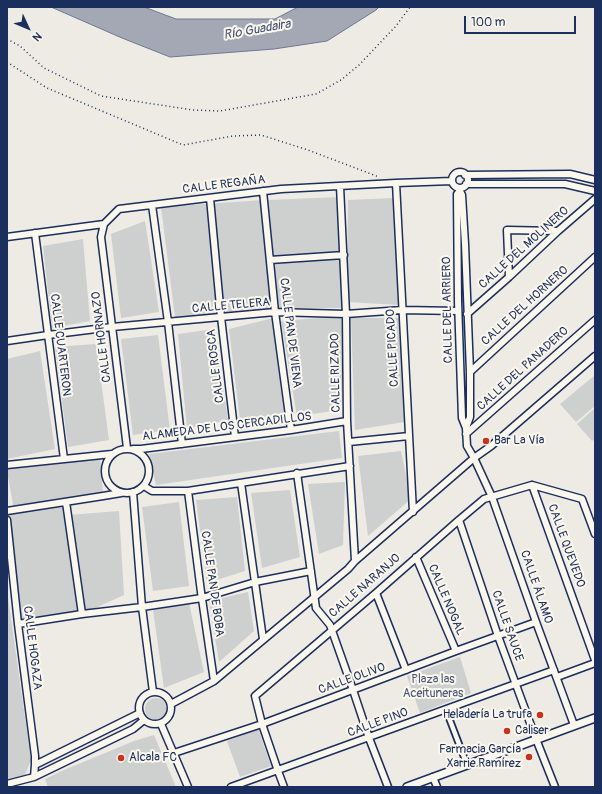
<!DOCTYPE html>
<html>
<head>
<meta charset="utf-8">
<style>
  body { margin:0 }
  #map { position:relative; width:602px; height:794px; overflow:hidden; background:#eeebe4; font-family:Pangolin,sans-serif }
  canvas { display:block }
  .frame { position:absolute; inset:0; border:8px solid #1b2f5e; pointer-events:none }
  .north { position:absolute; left:8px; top:8px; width:40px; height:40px; -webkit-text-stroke:3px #fbf7ec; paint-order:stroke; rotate:134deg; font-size:11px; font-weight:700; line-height:16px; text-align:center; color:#1b2f5e }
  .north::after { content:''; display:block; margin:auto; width:14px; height:18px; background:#1b2f5e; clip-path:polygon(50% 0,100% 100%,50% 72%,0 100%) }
  .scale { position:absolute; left:464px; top:16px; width:112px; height:18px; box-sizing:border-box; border:2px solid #1b2f5e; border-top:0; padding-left:5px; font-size:12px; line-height:14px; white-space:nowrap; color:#1b2f5e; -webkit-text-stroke:3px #fbf7ec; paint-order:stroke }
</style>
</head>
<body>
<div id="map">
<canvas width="602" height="794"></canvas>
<div class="frame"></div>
<div class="north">N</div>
<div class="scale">100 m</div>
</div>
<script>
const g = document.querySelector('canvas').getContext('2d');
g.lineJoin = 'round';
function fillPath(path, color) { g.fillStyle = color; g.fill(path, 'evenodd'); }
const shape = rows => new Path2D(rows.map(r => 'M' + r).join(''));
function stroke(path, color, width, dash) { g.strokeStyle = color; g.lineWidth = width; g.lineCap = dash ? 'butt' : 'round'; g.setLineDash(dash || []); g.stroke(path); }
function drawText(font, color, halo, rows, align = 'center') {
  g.font = font + ' Pangolin,sans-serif'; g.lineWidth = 4; g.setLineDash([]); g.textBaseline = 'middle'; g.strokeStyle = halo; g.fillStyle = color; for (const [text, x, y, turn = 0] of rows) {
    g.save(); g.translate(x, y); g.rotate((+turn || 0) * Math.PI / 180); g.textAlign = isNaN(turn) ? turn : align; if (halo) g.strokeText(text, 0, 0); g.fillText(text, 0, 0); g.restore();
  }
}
fillPath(shape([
  [339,197,344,308,279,308,268,200],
  [394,198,399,305,347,302,348,200],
  [264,200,275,310,175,317,161,207],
  [145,221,159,312,121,318,111,234],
  [83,239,90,321,52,328,43,246],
  [345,316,341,410,297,416,281,321],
  [273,318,286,414,240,420,229,329],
  [351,318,401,318,404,422,355,430],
  [214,329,228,420,187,429,178,334],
  [158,335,170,430,133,435,121,339],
  [96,344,109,440,68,447,55,347],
  [40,351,55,449,7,459,7,359],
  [595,375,595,406,576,422,560,404],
  [595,408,595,439,592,441,577,424],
  [339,431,342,458,156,485,149,454],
  [401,451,411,499,368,536,358,456],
  [100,456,103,496,66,502,68,515,119,511,124,595,82,614,18,624,7,520,7,511,14,510,7,471,7,465],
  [345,482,343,545,319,554,308,484],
  [290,490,300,557,262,568,251,493],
  [237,497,245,571,207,583,196,500],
  [179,502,189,586,153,591,142,507],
  [7,590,31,760,25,775,7,779],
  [248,592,254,631,219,662,209,601],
  [189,603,204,672,164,688,153,610],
  [460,657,471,693,420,713,407,676],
  '145 709a11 11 0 1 1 22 0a11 11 0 1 1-22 0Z',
  [258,729,271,766,240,777,227,741],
  [154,735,176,787,48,787,45,779,64,770,134,741]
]), '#cecfcf');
const water = shape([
  [51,7,144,7,176,19,275,19,298,7,379,7,376,10,327,41,274,49,170,57,122,38,51,7]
]);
fillPath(water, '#a3a8b4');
stroke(water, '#6d7892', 1);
const pedestrian = shape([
  [446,710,467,765]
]);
const minor = shape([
  '452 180a8 8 0 1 1 16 0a8 8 0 1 1-16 0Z',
  [465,175,570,174,595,180],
  [396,183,413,512],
  [466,184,565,184,595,191],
  [340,186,346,314,347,421,355,561],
  [460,188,460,191,462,195,465,244,470,372,470,417,466,428,467,446,474,458,492,497,536,622,574,725],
  [263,191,275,312,291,430],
  [460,191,457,194,458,301,462,418,466,428],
  [210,198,221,317,235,437],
  [152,205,168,322,182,444],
  [104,224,101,237,127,448],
  [35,233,64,459],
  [7,237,104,224,119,209,281,189,396,183,452,181],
  [270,260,344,255],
  [509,277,507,230,558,231],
  [467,314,509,277,558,231,595,199],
  [7,341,48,335,112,327,275,312,346,314,402,310,458,311],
  [470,372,595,257],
  [466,434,595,320],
  [349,442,409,436],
  '105 471a22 22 0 1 1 44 0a22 22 0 1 1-44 0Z',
  [133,449,141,449,291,430,347,421],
  [7,465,112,454],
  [297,473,316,608,330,625,353,690,369,738,388,787],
  [241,483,263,639],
  [532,485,595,660],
  [144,486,152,491,188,491,350,466],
  [188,491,201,592,214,681],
  [133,492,142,607,153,692],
  [66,502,82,614],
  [7,511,103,496,121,493],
  [7,520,18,624,35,756,35,765,34,777],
  [459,520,498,636,536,739,555,787],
  [416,557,456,651],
  [376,593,406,670],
  [18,624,82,614,142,607,202,598,255,582,311,571],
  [557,677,595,663],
  '139 708a16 16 0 1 1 32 0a16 16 0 1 1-32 0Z',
  [171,704,214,681,348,569,355,561,474,458,491,446,595,356],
  [161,724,188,787],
  [174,753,262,724,456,651,536,622],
  [35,765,140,713],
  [433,777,437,787],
  [7,784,34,777,133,729,144,720],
  [231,787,554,670],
  [284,787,278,771,262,724,255,696,376,593,459,520,484,499,532,485,582,499,595,534]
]);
const tertiary = shape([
  [407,787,595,718]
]);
stroke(pedestrian, '#1b2f5e', 8);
stroke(minor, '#1b2f5e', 9);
stroke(tertiary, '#1b2f5e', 10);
stroke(shape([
  [7,39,20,46,44,68,101,96,193,110,220,111,316,94,341,80,359,65,396,26,410,7],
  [7,62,47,88,183,145,233,136,261,135,308,150,379,177]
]), '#1b2f5e', 1.5, [1, 3]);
stroke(pedestrian, '#fbf7ec', 4.5);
stroke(minor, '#fbf7ec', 6);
stroke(tertiary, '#fbf7ec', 7);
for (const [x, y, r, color] of [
  [486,441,4,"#c8321e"],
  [540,715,4,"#c8321e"],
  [507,731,4,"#c8321e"],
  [529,757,4,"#c8321e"],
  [121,758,4,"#c8321e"]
]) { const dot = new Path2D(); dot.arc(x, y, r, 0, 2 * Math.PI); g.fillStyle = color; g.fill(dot); stroke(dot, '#fbf7ec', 1.5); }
drawText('12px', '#1b2f5e', '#fbf7ec', [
  ["CALLE REGAÑA",224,185,-7],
  ["CALLE DEL MOLINERO",524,248,-42],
  ["CALLE TELERA",231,306,-5],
  ["CALLE DEL HORNERO",525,306,-42],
  ["CALLE DEL ARRIERO",448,310,-91],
  ["CALLE PAN DE VIENA",290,333,83],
  ["CALLE HORNAZO",102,337,-97],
  ["CALLE CUARTERON",60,345,83],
  ["CALLE PICADO",393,348,-93],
  ["CALLE ROSCA",216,366,-97],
  ["CALLE DEL PANADERO",523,369,-42],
  ["CALLE RIZADO",336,373,-91],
  ["ALAMEDA DE LOS CERCADILLOS",227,427,-7],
  ["CALLE QUEVEDO",566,546,70],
  ["CALLE PAN DE BOBA",212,584,82],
  ["CALLE NARANJO",365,586,-41],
  ["CALLE ÁLAMO",536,587,71],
  ["CALLE NOGAL",446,600,67],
  ["CALLE SAUCE",507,626,71],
  ["CALLE HOGAZA",32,648,83],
  ["CALLE OLIVO",352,679,-20],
  ["CALLE PINO",378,723,-20]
]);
drawText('12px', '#1b2f5e', '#fbf7ec', [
  ["Bar La Vía",494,441],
  ["Heladería La trufa",532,715,"right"],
  ["Caliser",515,731],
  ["Farmacia García",521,750,"right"],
  ["Xarrie Ramírez",521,764,"right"],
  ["Alcala FC",129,758]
], 'left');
drawText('12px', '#48577a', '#fbf7ec', [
  ["Plaza las",433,680],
  ["Aceituneras",433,694]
]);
drawText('italic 13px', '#445378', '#fbf7ec', [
  ["Río Guadaira",257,30,-10]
]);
</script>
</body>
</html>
